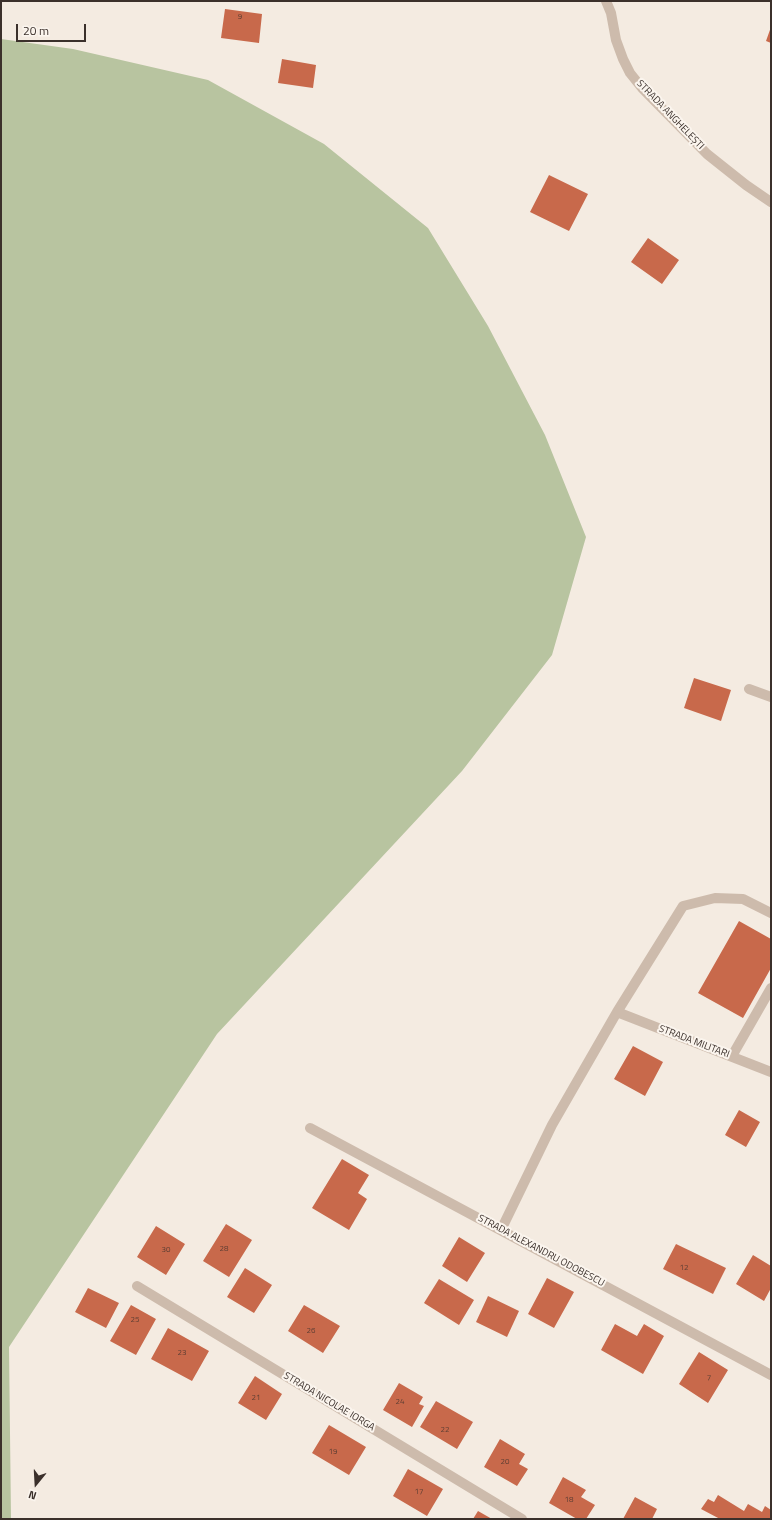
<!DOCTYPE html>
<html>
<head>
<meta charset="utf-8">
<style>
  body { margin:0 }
  #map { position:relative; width:772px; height:1520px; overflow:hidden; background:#f4ebe1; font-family:"Titillium Web",sans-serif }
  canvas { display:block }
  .frame { position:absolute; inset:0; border:2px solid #3b302b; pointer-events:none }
  .north { position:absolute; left:16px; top:1464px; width:40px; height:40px; -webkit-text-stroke:3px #fbf5ee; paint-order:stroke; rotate:198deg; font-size:11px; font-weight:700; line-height:16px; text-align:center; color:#3b302b }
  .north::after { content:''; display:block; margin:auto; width:14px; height:18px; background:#3b302b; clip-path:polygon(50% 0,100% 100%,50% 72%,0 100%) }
  .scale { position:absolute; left:16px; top:24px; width:70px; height:18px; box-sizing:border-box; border:2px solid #3b302b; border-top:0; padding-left:5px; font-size:12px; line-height:14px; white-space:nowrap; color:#3b302b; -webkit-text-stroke:3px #fbf5ee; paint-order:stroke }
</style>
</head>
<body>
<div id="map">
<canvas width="772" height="1520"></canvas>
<div class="frame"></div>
<div class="north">N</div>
<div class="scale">20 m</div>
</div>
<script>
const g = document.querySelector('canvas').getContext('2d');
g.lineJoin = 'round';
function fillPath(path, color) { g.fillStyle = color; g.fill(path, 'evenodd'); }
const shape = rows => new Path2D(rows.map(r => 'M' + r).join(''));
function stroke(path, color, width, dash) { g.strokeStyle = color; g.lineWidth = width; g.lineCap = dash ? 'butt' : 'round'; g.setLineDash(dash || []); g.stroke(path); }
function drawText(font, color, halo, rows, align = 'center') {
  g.font = font + ' "Titillium Web",sans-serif'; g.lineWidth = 4; g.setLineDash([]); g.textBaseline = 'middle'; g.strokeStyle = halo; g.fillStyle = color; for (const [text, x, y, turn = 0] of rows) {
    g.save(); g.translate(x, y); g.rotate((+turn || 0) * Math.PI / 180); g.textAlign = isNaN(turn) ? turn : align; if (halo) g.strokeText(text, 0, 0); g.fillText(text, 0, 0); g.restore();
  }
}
fillPath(shape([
  [1,39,73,49,208,80,324,144,428,228,488,326,545,435,586,537,552,655,462,771,217,1034,9,1347,11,1519,1,1519]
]), '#b8c4a0');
fillPath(shape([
  [225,9,262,14,259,43,221,38],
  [771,27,771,43,766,41],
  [282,59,316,65,313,88,278,83],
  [549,175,588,194,569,231,530,212],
  [648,238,679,260,662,284,631,262],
  [694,678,731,690,721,721,684,708],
  [739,921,771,939,771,968,743,1018,698,993],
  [633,1046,663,1062,645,1096,614,1079],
  [739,1110,760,1122,746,1147,725,1135],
  [342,1159,369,1175,358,1193,367,1199,349,1230,312,1208],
  [226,1224,252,1240,229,1277,203,1261],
  [156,1226,185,1244,166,1275,137,1257],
  [459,1237,485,1253,467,1282,442,1266],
  [676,1244,726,1268,713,1294,663,1269],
  [753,1255,771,1266,771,1288,764,1301,736,1284],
  [245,1268,272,1285,254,1313,227,1297],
  [547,1278,574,1292,554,1328,528,1314],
  [439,1279,474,1300,459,1325,424,1303],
  [88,1288,119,1303,106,1328,75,1312],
  [488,1296,519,1311,507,1337,476,1322],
  [131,1305,156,1319,136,1355,110,1341],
  [304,1305,340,1326,323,1353,288,1331],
  [615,1324,637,1336,644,1324,664,1336,643,1374,601,1350],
  [168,1328,209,1351,192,1381,151,1359],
  [699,1352,728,1370,708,1403,679,1384],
  [255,1376,282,1394,266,1420,238,1403],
  [399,1383,423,1397,419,1404,424,1406,412,1427,383,1410],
  [436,1401,473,1422,457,1449,420,1427],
  [329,1425,366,1447,349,1475,312,1453],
  [500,1439,525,1454,519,1464,528,1469,517,1486,484,1467],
  [408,1469,443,1489,427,1516,393,1496],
  [563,1477,586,1490,581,1497,595,1505,586,1519,577,1519,549,1503],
  [718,1495,744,1511,748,1504,762,1512,765,1506,771,1510,771,1519,720,1519,701,1509,708,1499,714,1502],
  [635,1497,657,1509,652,1519,623,1519],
  [478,1511,492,1519,473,1519]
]), '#c8694b');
stroke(shape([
  [606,1,611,13,616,40,623,59,630,73,642,88,707,154,746,185,771,202],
  [749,689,771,697],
  [617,1012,771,1072],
  [732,1056,771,988],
  [310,1128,771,1375],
  [501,1230,552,1125,617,1012,683,906,715,898,743,899,771,913],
  [137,1286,522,1519]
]), '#cdbbac', 10);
drawText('8px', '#5e3e33', null, [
  ["9",240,17],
  ["28",224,1249],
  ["30",166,1250],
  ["12",684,1268],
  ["25",135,1320],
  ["26",311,1331],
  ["23",182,1353],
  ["7",709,1378],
  ["21",256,1398],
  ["24",400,1402],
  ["22",445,1430],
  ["19",333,1452],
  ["20",505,1462],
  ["17",419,1492],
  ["18",569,1500]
]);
drawText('10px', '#3b302b', '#fbf5ee', [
  ["STRADA ANGHELEȘTI",670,115,46],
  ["STRADA MILITARI",694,1042,21],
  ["STRADA ALEXANDRU ODOBESCU",541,1251,28],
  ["STRADA NICOLAE IORGA",329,1402,31]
]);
</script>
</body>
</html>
